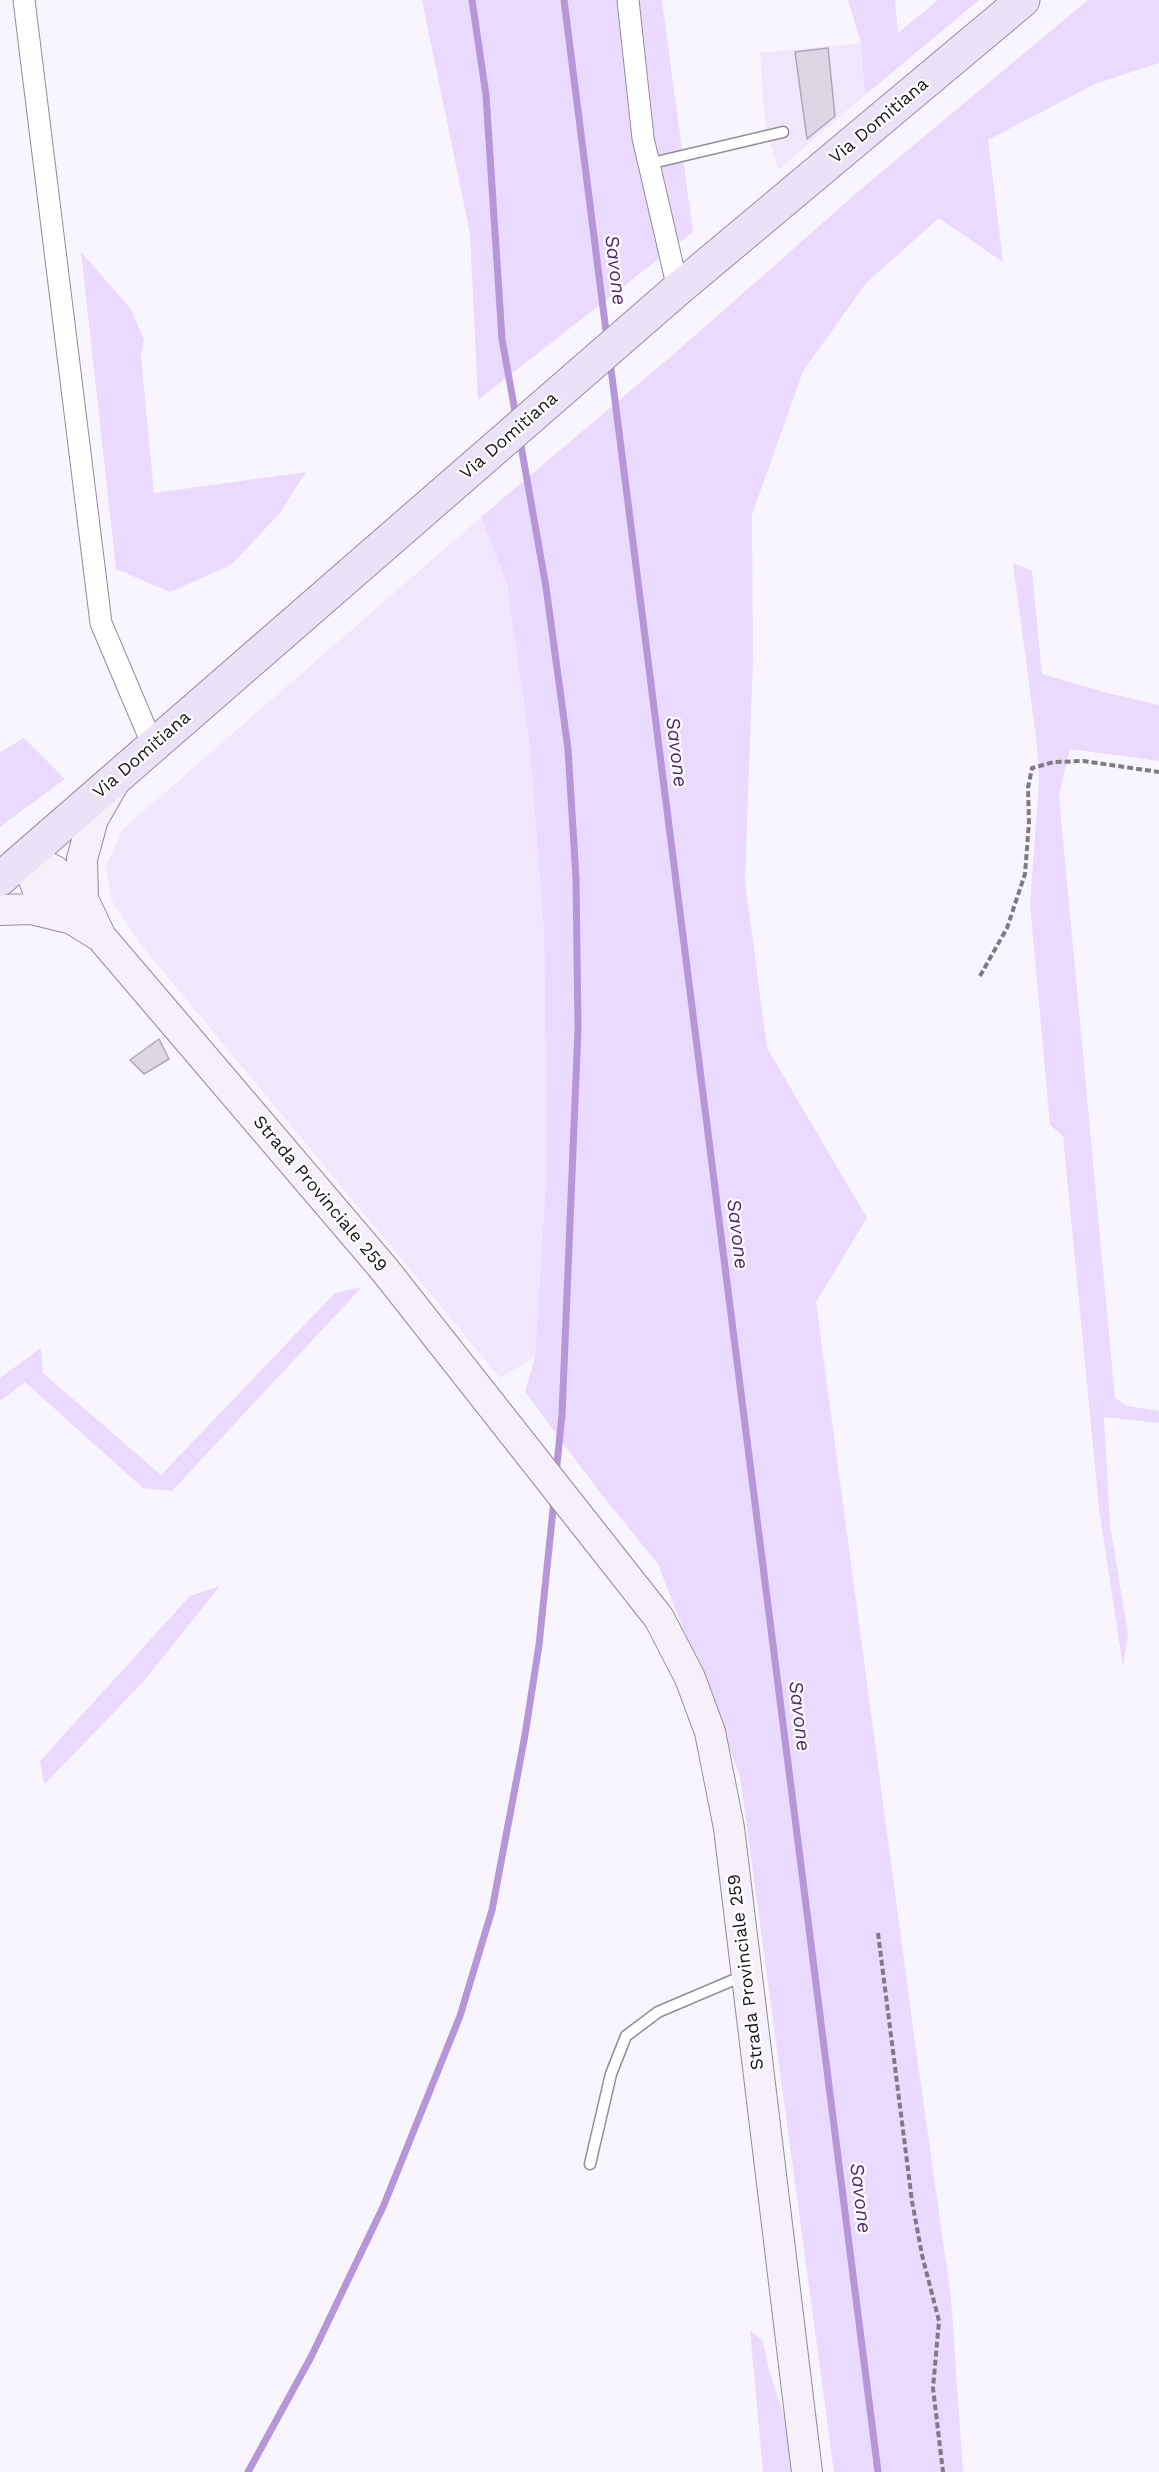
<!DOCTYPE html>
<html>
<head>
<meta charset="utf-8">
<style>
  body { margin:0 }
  canvas { display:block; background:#f9f5fe }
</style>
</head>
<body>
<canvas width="1159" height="2472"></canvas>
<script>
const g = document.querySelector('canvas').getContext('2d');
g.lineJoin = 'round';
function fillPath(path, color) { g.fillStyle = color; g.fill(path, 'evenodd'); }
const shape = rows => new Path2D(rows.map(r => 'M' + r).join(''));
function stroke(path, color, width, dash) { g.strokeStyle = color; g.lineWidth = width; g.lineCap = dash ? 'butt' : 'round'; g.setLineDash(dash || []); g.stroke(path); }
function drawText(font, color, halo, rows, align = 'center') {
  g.font = font + ' "Work Sans",sans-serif'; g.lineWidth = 4.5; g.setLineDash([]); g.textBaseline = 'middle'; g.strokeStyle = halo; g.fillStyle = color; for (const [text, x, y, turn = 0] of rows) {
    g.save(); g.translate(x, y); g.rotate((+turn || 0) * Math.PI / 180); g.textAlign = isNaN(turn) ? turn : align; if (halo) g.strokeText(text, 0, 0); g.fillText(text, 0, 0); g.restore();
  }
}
fillPath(shape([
  [861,43,865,95,778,170,765,124,760,53],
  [481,517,507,584,529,737,544,932,547,1166,535,1357,500,1378,138,941,111,899,106,866,123,829]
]), '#f1e7fd');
fillPath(shape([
  [422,0,662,0,693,232,478,400,470,234],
  [848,0,895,0,898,33,938,0,979,0,865,95,861,43],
  [1088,0,1159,0,1159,63,1095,84,988,140,1003,262,939,218,866,283,803,371,752,515,753,660,745,881,767,1048,867,1218,816,1302,917,2057,951,2297,963,2472,834,2472,740,1776,658,1564,601,1494,525,1392,535,1357,547,1166,544,932,529,737,507,584,481,517,675,353,867,184],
  [81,252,131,309,144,339,141,356,154,493,306,472,280,513,231,565,170,592,116,569],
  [1013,563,1032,571,1042,674,1104,692,1159,705,1159,761,1070,749,1059,796,1115,1398,1128,1406,1159,1411,1159,1423,1104,1417,1110,1524,1128,1635,1123,1668,1099,1508,1063,1136,1050,1125,1030,904,1039,783,1037,745],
  [24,738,65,779,0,827,0,752],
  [362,1287,172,1491,143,1488,25,1382,0,1401,0,1378,41,1348,43,1373,161,1475,335,1293],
  [220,1586,143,1682,44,1785,40,1761,190,1596],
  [750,2330,763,2341,769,2370,787,2424,792,2472,763,2472]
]), '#ebdaff');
stroke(shape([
  [472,0,486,95,502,339,516,417],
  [564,0,607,339],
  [610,361,878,2472],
  [520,440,546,587,568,749,576,878,578,1029,562,1415,556,1474],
  [248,2472,311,2357,383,2207,460,2016,492,1910,525,1735,539,1645,554,1500]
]), '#b695d8', 7);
const building = shape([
  [828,48,835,116,807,139,795,52,828,48],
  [159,1039,169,1059,144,1074,130,1060,159,1039]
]);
fillPath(building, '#ddd7e5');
stroke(building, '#ada7b5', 1.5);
const lane = shape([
  [648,164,783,132],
  [590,2164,611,2074,626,2036,658,2012,745,1975]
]);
const street = shape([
  [24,0,101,623,153,746],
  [628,0,643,138,678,289]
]);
const secondary = shape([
  [25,856,55,871,83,899,101,937,384,1269,659,1618,690,1678,710,1732,729,1828,807,2472],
  [25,856,37,888,72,919,101,937],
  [83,899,82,859,93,819,112,786],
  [0,910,31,909,68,918]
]);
const primary = shape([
  [0,879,678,289,1023,0]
]);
stroke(lane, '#928c99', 13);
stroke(street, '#928c99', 23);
stroke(secondary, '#928c99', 32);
stroke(primary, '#9a8da7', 35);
stroke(shape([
  [980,976,1007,928,1025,874,1029,822,1028,788,1032,768,1054,762,1083,761,1159,772],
  [878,1933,912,2201,922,2255,939,2321,933,2388,943,2472]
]), '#7e7b82', 4, [6, 3]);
stroke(lane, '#fff', 10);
stroke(street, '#fff', 21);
stroke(secondary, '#f6f0fb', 30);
stroke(primary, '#ece2f8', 33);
drawText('18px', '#171419', '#fff', [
  ["Via Domitiana",879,121,-40],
  ["Via Domitiana",509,436,-41],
  ["Via Domitiana",142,755,-41],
  ["Strada Provinciale 259",320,1194,50],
  ["Strada Provinciale 259",746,1972,-97]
]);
drawText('italic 20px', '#552a79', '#fff', [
  ["Savone",615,270,83],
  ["Savone",676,752,83],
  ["Savone",737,1234,83],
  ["Savone",799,1716,83],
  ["Savone",860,2198,83]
]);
</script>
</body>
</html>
